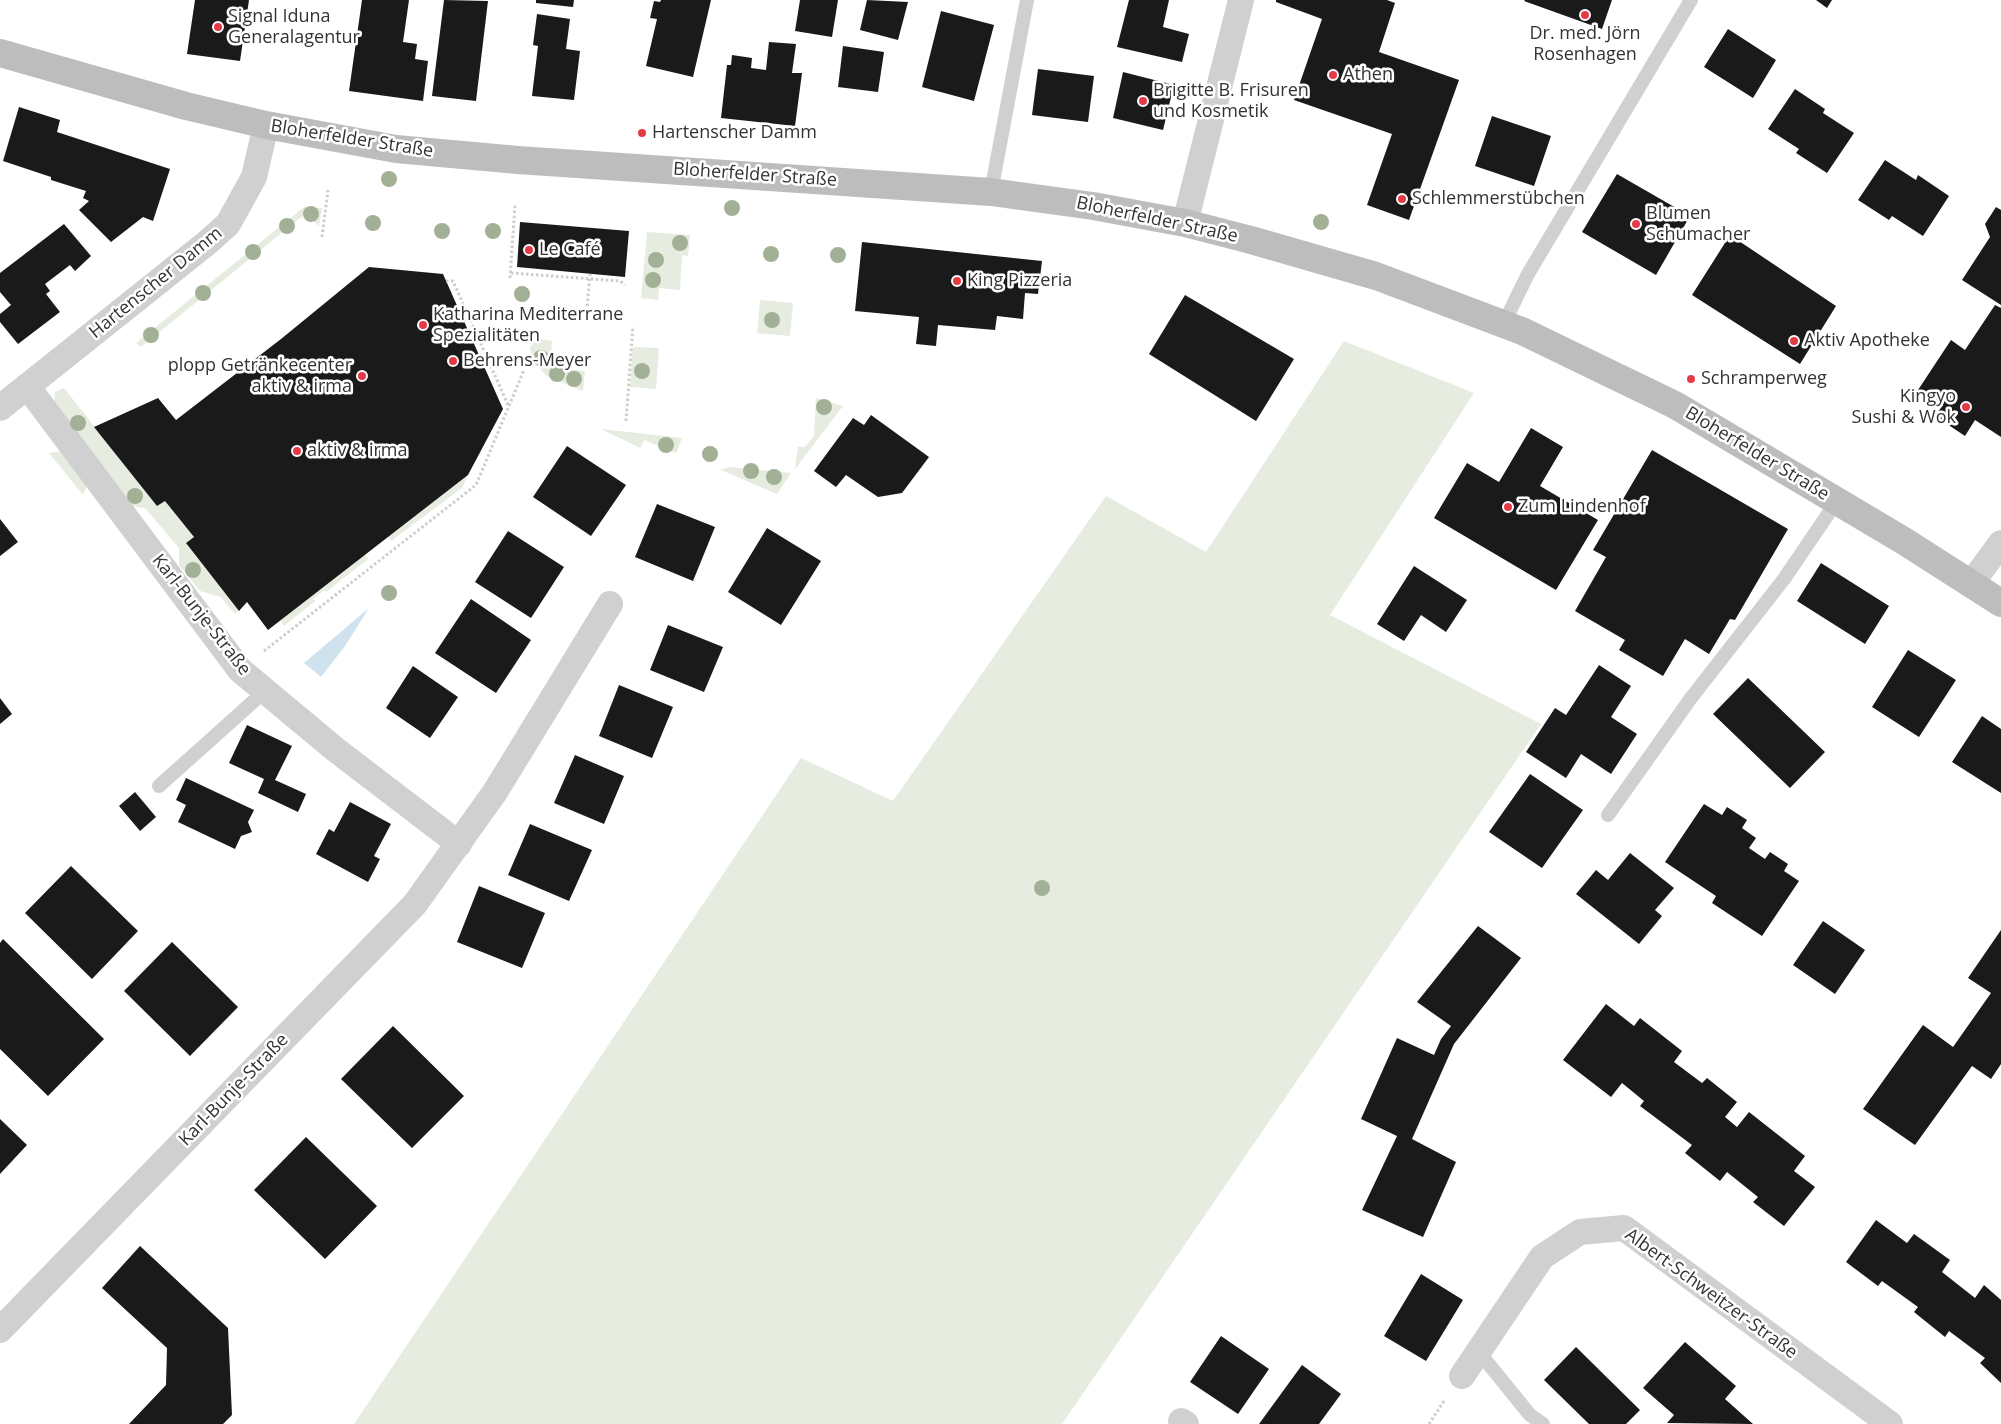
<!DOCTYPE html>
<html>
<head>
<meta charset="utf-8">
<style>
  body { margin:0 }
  canvas { display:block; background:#fff }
</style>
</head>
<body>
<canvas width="2001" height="1424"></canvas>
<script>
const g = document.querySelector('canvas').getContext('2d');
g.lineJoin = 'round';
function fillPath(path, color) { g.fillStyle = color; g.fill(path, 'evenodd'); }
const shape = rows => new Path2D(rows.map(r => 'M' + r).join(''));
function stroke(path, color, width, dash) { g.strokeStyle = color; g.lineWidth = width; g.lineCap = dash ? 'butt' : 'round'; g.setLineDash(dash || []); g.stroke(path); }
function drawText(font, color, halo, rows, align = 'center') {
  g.font = font + ' "Open Sans",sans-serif'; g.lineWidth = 5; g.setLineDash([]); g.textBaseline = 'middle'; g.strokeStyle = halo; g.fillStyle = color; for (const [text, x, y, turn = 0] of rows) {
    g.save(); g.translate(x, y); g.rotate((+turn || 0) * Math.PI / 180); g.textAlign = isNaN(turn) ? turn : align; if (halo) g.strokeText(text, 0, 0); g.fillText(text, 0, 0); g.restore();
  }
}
fillPath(shape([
  [304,207,322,208,319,226,305,214,141,347,136,343],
  [647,232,690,235,688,256,682,255,680,290,659,288,658,300,641,298],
  [760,300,793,303,790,336,757,333],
  [540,339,552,341,550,367,585,371,583,391,548,377,534,363,530,348,534,341],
  [1344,341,1474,393,1330,615,1541,724,1062,1424,354,1424,801,758,893,801,1106,496,1206,552],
  [633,347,659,348,656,389,630,387],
  [64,388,157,506,165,501,194,537,186,543,239,611,235,614,221,597,200,591,179,565,179,548,145,508,132,506,54,407,55,392],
  [816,398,843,406,795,469,798,447,805,447,814,436],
  [601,429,682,438,676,453,644,440,640,448],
  [70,450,91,477,83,495,49,453],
  [729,467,791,473,777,494,721,470],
  [468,475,462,488,391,541,388,537],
  [365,554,368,559,326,592,324,590,313,599,315,601,284,626,280,620]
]), '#e6ecdf');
fillPath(shape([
  [369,608,345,646,321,677,304,663]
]), '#cfe2ee');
fillPath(shape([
  [195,0,249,0,240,61,187,54],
  [362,0,409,0,403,42,417,44,415,59,428,61,423,101,349,91],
  [444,0,488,1,476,101,432,96],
  [536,0,574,0,573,7,536,3],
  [661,0,711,0,693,77,646,66,657,19,650,18,654,1,660,2],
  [800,0,838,0,832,37,795,31],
  [867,0,908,2,898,40,860,30],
  [1129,0,1169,0,1163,27,1189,34,1182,62,1117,47],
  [1276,0,1387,0,1395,3,1379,52,1459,80,1409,220,1367,205,1392,134,1294,100,1322,19,1276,2],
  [1525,0,1612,0,1602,29,1524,1],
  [1816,0,1832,0,1827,8],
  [941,11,994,25,974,101,922,87],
  [537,14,570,19,566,49,580,51,574,100,532,96,538,46,533,45],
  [1728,29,1776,60,1753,98,1704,67],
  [769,42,796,44,792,73,802,73,795,126,721,118,727,65,731,65,732,55,752,58,751,68,766,70],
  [843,46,884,52,878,92,838,87],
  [1038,69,1094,76,1088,122,1032,115],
  [1123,72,1174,85,1163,130,1113,118],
  [1795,89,1825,109,1823,113,1854,133,1827,173,1796,153,1799,149,1768,129],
  [19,107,60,120,57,132,170,169,153,221,143,217,111,242,79,210,89,201,83,198,86,191,51,180,51,177,3,161],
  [1492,116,1551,136,1534,186,1475,166],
  [1885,160,1916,180,1918,175,1949,196,1923,236,1892,216,1889,220,1858,200],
  [1617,174,1690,216,1656,275,1582,232],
  [1996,207,2001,210,2001,305,1962,280,1990,237,1985,224],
  [520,222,629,231,625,277,517,267],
  [64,224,91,256,75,271,70,265,45,284,50,291,46,294,60,312,18,344,0,322,0,314,11,305,0,292,0,273],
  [1730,235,1836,306,1800,364,1692,295],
  [862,242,1042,261,1038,294,1025,293,1023,319,997,316,995,330,938,325,936,346,916,344,919,317,855,311],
  [369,267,443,274,503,409,468,475,268,630,247,602,239,611,186,543,194,537,165,501,157,506,94,427,158,398,176,420,281,339],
  [1185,295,1294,359,1256,421,1149,354],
  [1995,305,2001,308,2001,437,1975,420,1965,436,1935,416,1943,405,1918,390,1951,340,1965,350],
  [871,415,929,457,902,493,878,497,846,475,836,487,814,471,853,418,864,425],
  [1531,428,1563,447,1540,486,1598,520,1556,590,1434,518,1467,463,1499,482],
  [567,446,626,485,591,536,533,497],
  [1652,450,1788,529,1735,620,1730,619,1709,654,1685,639,1663,676,1619,650,1625,640,1575,611,1606,557,1593,550],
  [657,504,715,527,693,581,635,557],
  [0,519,18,542,0,556],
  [767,528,821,561,781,625,728,592],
  [508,531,564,567,531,618,475,582],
  [1821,563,1889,606,1865,644,1797,601],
  [1414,566,1467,600,1446,632,1421,615,1404,641,1377,624],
  [471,599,531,640,496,693,435,653],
  [668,625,723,647,704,692,650,670],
  [1908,650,1956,680,1919,737,1872,707],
  [1599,665,1631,686,1611,717,1637,734,1611,774,1581,754,1566,778,1526,752,1555,708,1566,715],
  [413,666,458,697,430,738,386,708],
  [1748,678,1825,752,1790,788,1713,714],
  [619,685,673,707,652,758,599,736],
  [0,698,12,714,0,724],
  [1982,716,2001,729,2001,793,1952,762],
  [247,725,292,746,275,780,306,794,298,812,258,793,264,779,229,763],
  [575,755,624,776,604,824,554,803],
  [1530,774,1583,810,1542,868,1489,832],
  [186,778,254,810,248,822,252,832,241,836,235,849,178,822,186,805,176,800],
  [135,792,156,817,140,831,119,806],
  [350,802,391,824,374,856,380,859,368,882,316,854,329,829,334,832],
  [1704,804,1722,815,1727,807,1747,820,1742,828,1756,838,1749,848,1765,859,1770,852,1788,864,1784,871,1799,881,1762,936,1712,903,1716,896,1665,862],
  [530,824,592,850,569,901,508,875],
  [1630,853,1674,888,1655,910,1662,916,1639,944,1576,894,1596,870,1608,880],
  [71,866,138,931,92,979,25,913],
  [479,886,545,913,522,968,457,942],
  [1823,921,1865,950,1835,994,1793,965],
  [1478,926,1521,958,1454,1044,1412,1139,1456,1162,1423,1237,1362,1210,1397,1136,1361,1119,1397,1038,1434,1055,1441,1039,1451,1026,1417,1002],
  [2001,930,2001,1064,1991,1079,1972,1066,1915,1145,1863,1109,1923,1025,1953,1047,1991,993,1968,978],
  [3,939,104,1039,48,1096,0,1049,0,943],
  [172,942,238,1007,190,1056,124,991],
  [1606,1004,1634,1026,1640,1018,1682,1051,1674,1062,1702,1083,1707,1078,1737,1102,1725,1117,1737,1127,1749,1112,1805,1156,1794,1171,1815,1187,1784,1226,1753,1202,1758,1197,1727,1172,1720,1181,1685,1153,1692,1145,1640,1106,1644,1101,1622,1083,1611,1097,1563,1060],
  [393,1026,464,1096,412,1148,341,1079],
  [0,1119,27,1145,0,1174],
  [306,1137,377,1206,325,1259,254,1190],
  [1876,1220,1907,1243,1914,1234,1950,1260,1942,1272,1975,1298,1984,1285,2001,1300,2001,1383,1980,1363,1985,1358,1949,1331,1945,1337,1914,1312,1918,1307,1882,1281,1878,1286,1846,1262],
  [140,1246,228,1328,232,1415,223,1424,129,1424,166,1385,167,1348,102,1288],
  [1421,1274,1463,1300,1426,1361,1384,1336],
  [1221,1336,1269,1369,1238,1414,1190,1382],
  [1685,1342,1736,1386,1725,1399,1753,1424,1667,1423,1674,1415,1643,1388],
  [1576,1347,1640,1410,1626,1424,1589,1424,1544,1380],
  [1302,1365,1341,1394,1319,1424,1259,1424]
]), '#1a1a1a');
stroke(shape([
  [322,237,328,190],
  [511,273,620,281,625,285],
  [510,278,515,205],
  [446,281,453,281,508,405],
  [586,321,590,274],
  [626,421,633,326],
  [264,651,476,485,524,370],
  [1429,1424,1444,1401]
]), '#cdcdcd', 3, [2.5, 2.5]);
stroke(shape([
  [991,192,1027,0],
  [1504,323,1528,274,1691,0],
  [159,786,265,691],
  [1608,815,1691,698,1784,579,1837,501],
  [1478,1351,1530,1415,1543,1424]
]), '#d0d0d0', 14);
stroke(shape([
  [1185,223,1241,0],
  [27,386,240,670,336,750,459,844],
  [0,408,208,242,228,224,254,177,266,125],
  [1971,584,2001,543],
  [0,1330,415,904,495,792,610,604],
  [1462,1376,1542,1257,1580,1232,1624,1228,1890,1424],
  [1181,1421,1186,1424]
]), '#d0d0d0', 26);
stroke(shape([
  [0,53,186,106,266,125,396,149,518,160,991,192,1093,206,1185,223,1251,240,1376,276,1522,331,1675,405,1904,541,2001,603]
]), '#bdbdbd', 28);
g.fillStyle = '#a2b095';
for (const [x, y] of [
  [389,179],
  [732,208],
  [311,214],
  [1321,222],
  [373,223],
  [287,226],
  [442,231],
  [493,231],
  [680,243],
  [253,252],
  [771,254],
  [838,255],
  [656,260],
  [653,280],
  [203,293],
  [522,294],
  [772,320],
  [151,335],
  [541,358],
  [642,371],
  [557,374],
  [574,379],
  [824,407],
  [78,423],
  [666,445],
  [710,454],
  [751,471],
  [774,477],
  [135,496],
  [193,570],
  [389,593],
  [1042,888]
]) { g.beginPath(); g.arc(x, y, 8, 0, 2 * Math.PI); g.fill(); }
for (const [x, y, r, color] of [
  [1585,15,5,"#e63946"],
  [218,27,5,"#e63946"],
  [1333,75,5,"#e63946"],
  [1143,101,5,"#e63946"],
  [642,133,5,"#e63946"],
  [1402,199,5,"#e63946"],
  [1636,224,5,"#e63946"],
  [529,250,5,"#e63946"],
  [957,281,5,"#e63946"],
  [423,325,5,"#e63946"],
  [1794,341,5,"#e63946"],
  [453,361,5,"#e63946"],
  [362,376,5,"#e63946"],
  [1691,379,5,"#e63946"],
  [1966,407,5,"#e63946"],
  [297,451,5,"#e63946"],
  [1508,507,5,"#e63946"]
]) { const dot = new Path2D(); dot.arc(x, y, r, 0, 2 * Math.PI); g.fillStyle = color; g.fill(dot); stroke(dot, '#fff', 2); }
drawText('18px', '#333', '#fff', [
  ["Signal Iduna",228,17],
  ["Generalagentur",228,38],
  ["Dr. med. Jörn",1585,34,"center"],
  ["Rosenhagen",1585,55,"center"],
  ["Athen",1343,75],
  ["Brigitte B. Frisuren",1153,91],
  ["und Kosmetik",1153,112],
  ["Hartenscher Damm",652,133],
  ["Schlemmerstübchen",1412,199],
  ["Blumen",1646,214],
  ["Schumacher",1646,235],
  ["Le Café",539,250],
  ["King Pizzeria",967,281],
  ["Katharina Mediterrane",433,315],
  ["Spezialitäten",433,336],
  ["Aktiv Apotheke",1804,341],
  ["Behrens-Meyer",463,361],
  ["plopp Getränkecenter",352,366,"right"],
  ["aktiv & irma",352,387,"right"],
  ["Schramperweg",1701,379],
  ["Kingyo",1956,397,"right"],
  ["Sushi & Wok",1956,418,"right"],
  ["aktiv & irma",307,451],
  ["Zum Lindenhof",1518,507]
], 'left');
drawText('18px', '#333', '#fff', [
  ["Bloherfelder Straße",352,139,9],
  ["Bloherfelder Straße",755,175,4],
  ["Bloherfelder Straße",1157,220,12],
  ["Hartenscher Damm",156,283,-39],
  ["Bloherfelder Straße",1757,454,31],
  ["Karl-Bunje-Straße",201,615,52],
  ["Karl-Bunje-Straße",234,1090,-46],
  ["Albert-Schweitzer-Straße",1711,1294,36]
]);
</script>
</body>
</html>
